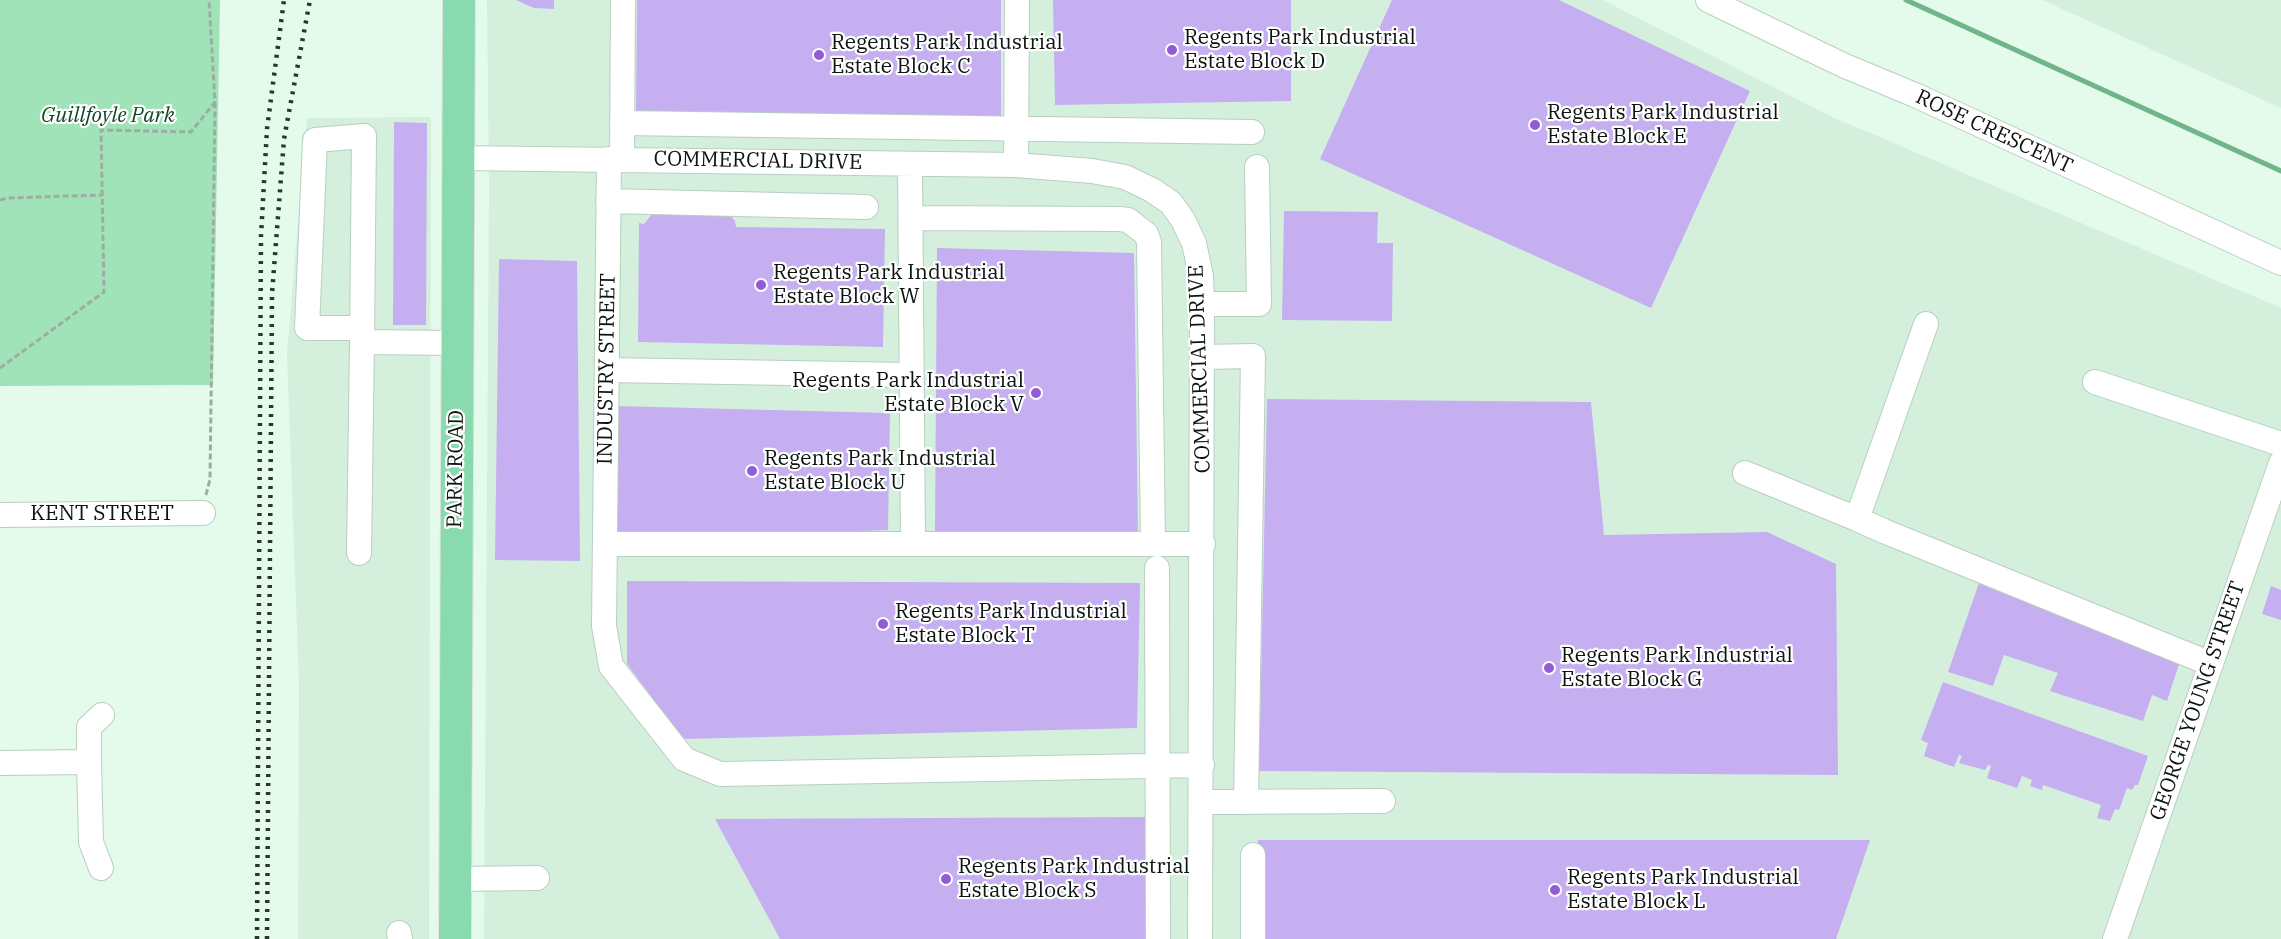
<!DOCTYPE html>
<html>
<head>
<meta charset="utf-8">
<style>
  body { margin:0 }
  canvas { display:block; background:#e4faeb }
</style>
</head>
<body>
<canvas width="2281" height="939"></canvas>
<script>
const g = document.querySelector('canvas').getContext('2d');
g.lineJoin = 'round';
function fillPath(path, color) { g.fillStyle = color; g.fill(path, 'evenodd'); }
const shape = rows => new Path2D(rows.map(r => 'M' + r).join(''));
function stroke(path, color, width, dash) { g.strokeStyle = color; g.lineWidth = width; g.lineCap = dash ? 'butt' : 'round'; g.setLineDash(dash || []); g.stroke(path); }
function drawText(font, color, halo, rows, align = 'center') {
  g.font = font + ' "IBM Plex Serif",serif'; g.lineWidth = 4.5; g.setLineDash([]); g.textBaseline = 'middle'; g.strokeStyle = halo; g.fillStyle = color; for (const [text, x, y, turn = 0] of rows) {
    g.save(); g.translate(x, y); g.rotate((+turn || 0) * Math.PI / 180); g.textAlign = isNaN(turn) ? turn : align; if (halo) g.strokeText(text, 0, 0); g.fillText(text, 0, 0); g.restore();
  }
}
fillPath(shape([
  [487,0,1603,0,1830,116,2281,308,2281,939,484,939,489,189],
  [2042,0,2281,0,2281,108],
  [431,117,429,939,298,939,299,686,287,353,307,118]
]), '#d4f0dd');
fillPath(shape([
  [0,0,220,0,213,385,0,386]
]), '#a0e3b8');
stroke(shape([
  [1906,0,2281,171]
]), '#70b489', 5);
fillPath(shape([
  [516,0,554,0,554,9,534,8],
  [637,0,1001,0,1001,122,636,111],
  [1053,0,1291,0,1291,101,1055,105],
  [1392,0,1559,0,1750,91,1651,308,1320,159],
  [394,122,427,123,426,325,393,325],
  [1284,211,1378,212,1377,243,1393,243,1392,321,1282,320],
  [652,214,729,214,735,221,736,227,885,229,883,347,638,342,639,223,644,224],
  [937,248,1134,253,1138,534,935,534],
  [499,259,577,261,580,561,495,560],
  [1267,399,1591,402,1604,535,1767,532,1836,564,1838,775,1259,771],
  [615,406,890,413,888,530,617,540],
  [627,581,1140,583,1137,728,683,739,627,664],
  [1979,583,2181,658,2167,701,2152,695,2143,721,2050,691,2058,673,2004,655,1993,686,1948,672],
  [2271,586,2281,590,2281,620,2262,614],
  [1943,682,2148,756,2138,785,2135,785,2132,790,2127,788,2119,810,2115,809,2110,821,2097,818,2101,805,2043,785,2042,790,2030,786,2032,780,2022,776,2017,788,1987,778,1991,766,1988,765,1985,770,1959,763,1962,756,1959,755,1954,767,1924,756,1928,743,1921,740],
  [1147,817,1145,939,780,939,715,819],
  [1258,840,1870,840,1836,939,1257,939]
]), '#c6aff0');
const minor = shape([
  [1708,0,1845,66,1915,95,2281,263],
  [622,123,1252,132],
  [458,158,1016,165,1092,171,1125,177,1152,190,1171,203,1183,220,1194,243,1201,276,1202,304,1200,939],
  [609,159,604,626,611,666,684,759,720,774,1202,765],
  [622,159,623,0],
  [910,164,913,544],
  [1016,165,1017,0],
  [608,201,866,207],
  [911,218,1119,219,1128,220,1146,234,1149,242,1153,544],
  [1202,304,1259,304,1257,167],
  [1926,324,1857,519,1886,532,2211,664],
  [362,342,457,343],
  [1203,357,1253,356,1246,802],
  [607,370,911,375],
  [2095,382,2281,444],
  [1745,473,1857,519],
  [0,515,203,513],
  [605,544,1203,544],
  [359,553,362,342,364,136,315,140,307,328,362,328],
  [1157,568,1158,939],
  [0,763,89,762],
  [1201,802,1383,801],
  [101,868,91,842,89,762,89,727,102,715],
  [455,879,537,878],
  [399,933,400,939],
  [1253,939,1253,855],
  [2115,939,2281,463]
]);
const major = shape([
  [455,939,459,0]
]);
stroke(minor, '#b9cec0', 26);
stroke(major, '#e2e3e2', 34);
stroke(shape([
  [0,200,7,198,103,195],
  [0,368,104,292,101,130,191,132,215,102,209,0],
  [206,495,210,479,215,102]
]), '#9cada2', 3, [6, 3]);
stroke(minor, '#fff', 24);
stroke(major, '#8adab0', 32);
stroke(shape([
  [257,939,261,236,267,129,284,0],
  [267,939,272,294,284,139,310,0]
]), '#2b352e', 4.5, [3, 6]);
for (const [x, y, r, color] of [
  [1172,50,6,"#905dd6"],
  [819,55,6,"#905dd6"],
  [1535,125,6,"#905dd6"],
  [761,285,6,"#905dd6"],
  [1036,393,6,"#905dd6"],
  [752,471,6,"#905dd6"],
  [883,624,6,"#905dd6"],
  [1549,668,6,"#905dd6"],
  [946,879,6,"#905dd6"],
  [1555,890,6,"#905dd6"]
]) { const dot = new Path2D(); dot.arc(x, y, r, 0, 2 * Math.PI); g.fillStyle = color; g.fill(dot); stroke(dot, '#fff', 2); }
drawText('21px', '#0c140f', '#fff', [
  ["Regents Park Industrial",1184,38],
  ["Estate Block D",1184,62],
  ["Regents Park Industrial",831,43],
  ["Estate Block C",831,67],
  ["Regents Park Industrial",1547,113],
  ["Estate Block E",1547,137],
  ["Regents Park Industrial",773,273],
  ["Estate Block W",773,297],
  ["Regents Park Industrial",1024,381,"right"],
  ["Estate Block V",1024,405,"right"],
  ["Regents Park Industrial",764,459],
  ["Estate Block U",764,483],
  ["Regents Park Industrial",895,612],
  ["Estate Block T",895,636],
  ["Regents Park Industrial",1561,656],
  ["Estate Block G",1561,680],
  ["Regents Park Industrial",958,867],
  ["Estate Block S",958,891],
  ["Regents Park Industrial",1567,878],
  ["Estate Block L",1567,902]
], 'left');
drawText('italic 21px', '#11462a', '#fff', [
  ["Guillfoyle Park",108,116]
]);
drawText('21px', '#0c140f', '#fff', [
  ["ROSE CRESCENT",1994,132,25],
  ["COMMERCIAL DRIVE",758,161,1],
  ["INDUSTRY STREET",607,369,-89],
  ["COMMERCIAL DRIVE",1200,369,-92],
  ["PARK ROAD",456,469,-89],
  ["KENT STREET",102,514],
  ["GEORGE YOUNG STREET",2198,701,-71]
]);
</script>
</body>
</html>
